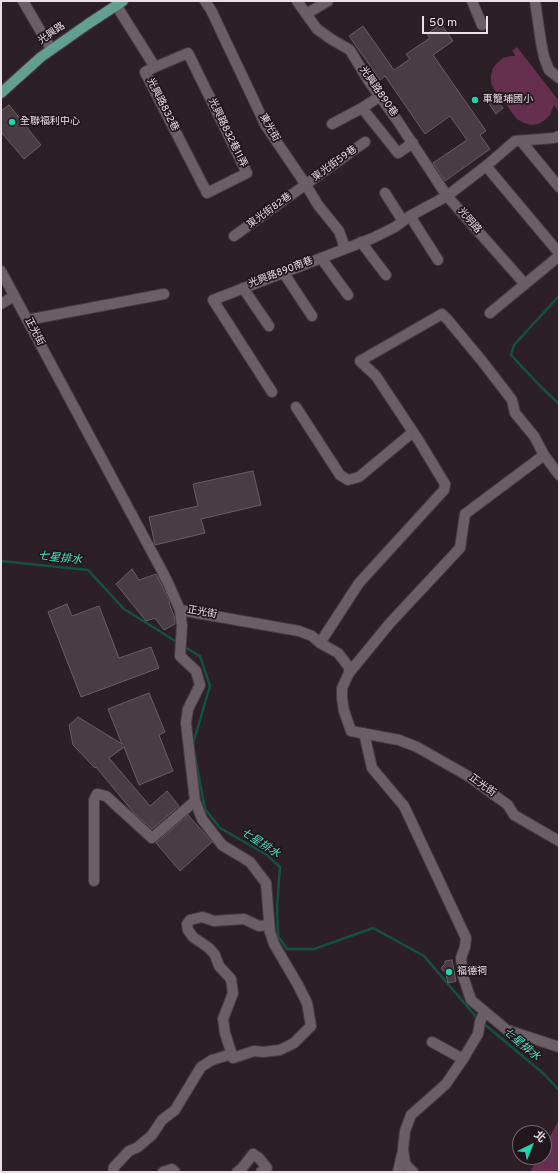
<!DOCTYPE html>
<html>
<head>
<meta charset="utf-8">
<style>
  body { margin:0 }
  #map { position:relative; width:560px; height:1173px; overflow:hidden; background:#2c2026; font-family:Overpass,"Noto Sans TC",sans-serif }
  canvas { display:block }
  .frame { position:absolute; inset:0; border:2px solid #e8e0e4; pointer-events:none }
  .north { position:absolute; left:512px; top:1125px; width:40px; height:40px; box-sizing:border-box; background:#22161d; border:1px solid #71676d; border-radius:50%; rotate:43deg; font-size:11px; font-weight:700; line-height:16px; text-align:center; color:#e8e0e4 }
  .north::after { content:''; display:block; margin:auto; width:14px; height:18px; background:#1ed5b0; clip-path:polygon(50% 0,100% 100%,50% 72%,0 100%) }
  .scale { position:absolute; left:422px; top:16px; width:66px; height:18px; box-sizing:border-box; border:2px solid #e8e0e4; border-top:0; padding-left:5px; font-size:12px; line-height:14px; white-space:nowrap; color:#e8e0e4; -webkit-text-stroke:3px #22161d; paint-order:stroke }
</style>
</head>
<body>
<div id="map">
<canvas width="560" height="1173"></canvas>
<div class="frame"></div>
<div class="north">北</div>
<div class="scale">50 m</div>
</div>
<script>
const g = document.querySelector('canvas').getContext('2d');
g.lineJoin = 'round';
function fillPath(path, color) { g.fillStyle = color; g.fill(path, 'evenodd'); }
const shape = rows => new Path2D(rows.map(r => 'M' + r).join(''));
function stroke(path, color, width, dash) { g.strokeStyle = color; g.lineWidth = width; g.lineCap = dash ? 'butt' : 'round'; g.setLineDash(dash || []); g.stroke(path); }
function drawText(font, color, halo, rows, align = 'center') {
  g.font = font + ' Overpass,"Noto Sans TC",sans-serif'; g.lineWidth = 3.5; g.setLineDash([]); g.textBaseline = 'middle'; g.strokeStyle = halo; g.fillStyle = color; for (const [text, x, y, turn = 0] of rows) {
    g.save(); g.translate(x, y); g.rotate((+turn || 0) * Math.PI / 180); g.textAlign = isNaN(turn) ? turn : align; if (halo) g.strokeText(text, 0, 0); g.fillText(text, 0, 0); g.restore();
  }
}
fillPath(shape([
  [517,47,559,101,559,112,554,105,550,115,545,120,538,124,531,125,524,123,517,119,494,89,491,83,491,75,493,68,497,63,503,58,510,56,516,56,512,51],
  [559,1120,559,1172,530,1172,539,1157,544,1157,544,1147]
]), '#652f4e');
stroke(shape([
  [559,296,514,345,511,355,541,387,559,404],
  [1,561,88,570,124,609,177,642],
  [183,646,200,656,210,686,193,744],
  [194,751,205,809,220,828,267,855,280,867,277,907,278,936,287,949,314,949,373,928,424,956,478,1019],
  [483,1023,544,1074,559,1090]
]), '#125143', 2.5);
const building = shape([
  [441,24,453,41,433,55,486,131,480,135,490,149,445,181,433,163,467,140,450,116,425,134,385,76,380,80,349,36,363,26,394,70,410,59,406,54,430,38,427,34,441,24],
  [494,96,503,108,496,114,487,101,494,96],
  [9,105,41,145,24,159,1,132,1,111,9,105],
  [253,471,261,505,201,519,205,533,155,545,149,517,198,506,193,484,253,471],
  [132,569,139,580,156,574,170,602,169,603,174,616,175,624,164,630,155,618,146,621,116,584,132,569],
  [67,604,72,616,99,606,119,658,151,647,159,668,81,697,48,612,67,604],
  [149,693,165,732,159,735,173,771,139,785,124,747,109,758,150,806,167,791,179,806,152,829,134,813,96,767,95,768,73,745,69,725,78,717,122,744,108,709,149,693],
  [188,815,212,842,180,871,156,843,188,815],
  [452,960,456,981,448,983,446,974,441,968,445,964,445,961,452,960]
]);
fillPath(building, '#4a3c43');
stroke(building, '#6a5c63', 1);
const minor = shape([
  [23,1,51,49],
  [205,1,211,10,266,126,306,185,318,205,339,231,345,248],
  [472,1,482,25],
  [535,1,541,42,544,57,549,70,559,78],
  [116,5,155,67,145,72,207,193,247,173,188,53,155,67],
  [306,14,328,1],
  [362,108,398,153,413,143],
  [332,124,362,108,379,97],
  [521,141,559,187],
  [486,166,559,253],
  [385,193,403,221],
  [410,216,438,260],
  [234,236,365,142],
  [361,242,386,275],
  [321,258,348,295],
  [1,271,161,569,168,583,180,610,182,626,180,656,196,671,200,685,188,709,186,723,195,801,202,819,222,845,250,862,266,883,270,932,274,944,298,985,307,1003,311,1026,294,1043,280,1050,263,1052,254,1051,233,1058,225,1033,223,1019,233,993,231,979,219,966,215,955,209,948,193,937,188,930,187,924,190,920,202,917,214,921,244,919,259,926,269,925],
  [283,272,312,316],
  [524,283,447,196,486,166,515,141,554,138,559,136],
  [243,288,269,326],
  [1,304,14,296],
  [490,313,559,256],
  [27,320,164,294],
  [272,392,213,300,373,238,395,227,410,216,447,196,397,120,368,80,350,50,331,39,317,29,297,1],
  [296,407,340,475,348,480,359,477,413,432],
  [180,610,299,631,312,636,320,643,338,653,349,667,349,673,342,688,342,698,344,711,351,731,399,740,417,747,468,776,508,805,514,815,559,841],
  [320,643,359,583,444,490,445,484,419,441,376,376,360,361,442,314,448,320,482,361,512,400,515,413,534,436,544,455,559,475],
  [349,673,390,623,460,548,465,514,544,455],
  [364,733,372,768,404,806,466,938,465,947,461,958,463,976,471,1000,507,1030,559,1047],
  [94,881,94,800,97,794,106,796,152,838,195,801],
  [432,1042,463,1059],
  [113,1172,114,1167,129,1151,138,1147,152,1135,162,1120,175,1110,201,1067,212,1060,232,1054],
  [163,1172,172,1169,175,1172],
  [237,1172,243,1167,253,1154,259,1158,267,1168,261,1172],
  [398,1172,402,1154],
  [413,1172,405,1164,403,1149,405,1131,411,1115,446,1084,463,1059,478,1034,480,1022,484,1012]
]);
const major = shape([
  [1,93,41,57,88,24,123,1]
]);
stroke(minor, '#473d42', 12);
stroke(major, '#473d42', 12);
stroke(minor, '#6c5e65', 10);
stroke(major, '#629f91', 10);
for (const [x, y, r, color] of [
  [475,100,4,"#1ed5b0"],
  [12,122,4,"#1ed5b0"],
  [449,972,4,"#1ed5b0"]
]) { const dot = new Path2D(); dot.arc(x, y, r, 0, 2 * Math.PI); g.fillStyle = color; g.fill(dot); stroke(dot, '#22161d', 1.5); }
drawText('10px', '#e8e0e4', '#22161d', [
  ["光興路",52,34,-35],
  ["光興路890巷",378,92,55],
  ["光興路832巷",162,105,63],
  ["東光街",269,128,60],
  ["光興路832巷11弄",227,133,64],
  ["東光街59巷",335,164,-36],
  ["東光街82巷",270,211,-36],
  ["光明路",469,221,49],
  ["光興路890南巷",281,273,-21],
  ["正光街",34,332,62],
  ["正光街",202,613,10],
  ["正光街",482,786,36]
]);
drawText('10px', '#e8e0e4', '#22161d', [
  ["車籠埔國小",483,100],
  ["全聯福利中心",20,122],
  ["福德祠",457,972]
], 'left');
drawText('italic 11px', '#45e5c1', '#22161d', [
  ["七星排水",60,559,6],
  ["七星排水",260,844,33],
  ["七星排水",521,1045,40]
]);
</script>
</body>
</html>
